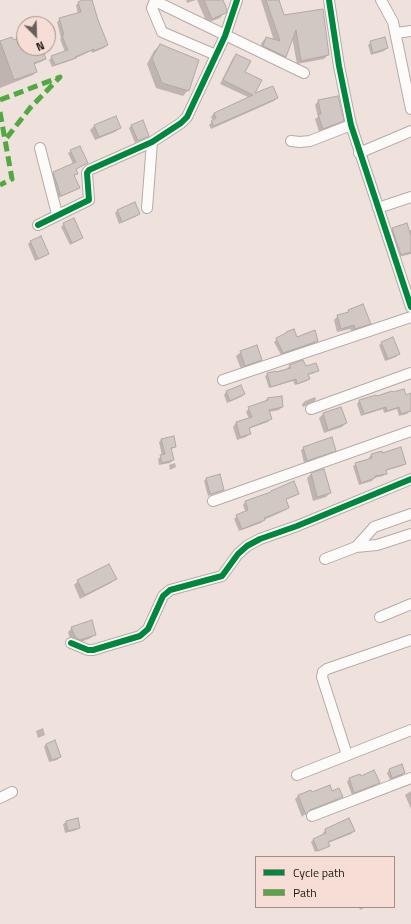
<!DOCTYPE html>
<html>
<head>
<meta charset="utf-8">
<style>
  body { margin:0 }
  #map { position:relative; width:411px; height:924px; overflow:hidden; background:#efe2dd; font-family:"Titillium Web",sans-serif }
  canvas { display:block }
  .legend { position:absolute; left:255px; top:856px; width:140px; height:52px; box-sizing:border-box; background:#f6ded6; border:1px solid #a08f89; margin:0; padding:5px 7px; list-style:none; font-size:12px; color:#201815 }
  .legend li { display:flex; align-items:center; gap:8px; height:20px }
  .legend b { width:20px; border:1px solid #a08f89 }
  .north { position:absolute; left:16px; top:16px; width:40px; height:40px; box-sizing:border-box; background:#f6ded6; border:1px solid #a08f89; border-radius:50%; rotate:157deg; font-size:11px; font-weight:700; line-height:16px; text-align:center; color:#201815 }
  .north::after { content:''; display:block; margin:auto; width:14px; height:18px; background:#685f5b; clip-path:polygon(50% 0,100% 100%,50% 72%,0 100%) }
</style>
</head>
<body>
<div id="map">
<canvas width="411" height="924"></canvas>
<ul class="legend">
<li><b style="height:5px;background:#00873e"></b>Cycle path</li>
<li><b style="height:5px;background:#52a942"></b>Path</li>
</ul>
<div class="north">N</div>
</div>
<script>
const g = document.querySelector('canvas').getContext('2d');
g.lineJoin = 'round';
function fillPath(path, color) { g.fillStyle = color; g.fill(path, 'evenodd'); }
const shape = rows => new Path2D(rows.map(r => 'M' + r).join(''));
function stroke(path, color, width, dash) { g.strokeStyle = color; g.lineWidth = width; g.lineCap = dash ? 'butt' : 'round'; g.setLineDash(dash || []); g.stroke(path); }
fillPath(shape([
  [87,0,91,0,107,45,104,48,92,53,91,51,72,60,52,67,49,60,52,57,65,52,60,39,61,38,57,22,60,19,78,14,76,5,78,3],
  [186,0,196,0,187,3],
  [197,0,221,0,225,12,220,18,207,23],
  [261,0,278,0,284,16,328,55,324,59,297,64,292,37,286,57,281,61,259,50,262,42,266,38,274,41],
  [24,36,24,48,41,48,45,58,43,61,33,65,36,72,33,75,0,88,0,43,13,41],
  [371,42,387,48,384,51,371,55,368,45],
  [160,45,188,90,183,96,156,88,147,64,154,51],
  [236,55,253,95,277,98,274,101,211,129,209,125,213,121,211,117,214,113,250,98,220,84,233,58],
  [318,101,342,121,339,124,319,132,315,119,318,117,315,105],
  [95,125,120,128,115,132,95,140,90,130],
  [131,126,148,136,145,138,135,143,129,128],
  [71,151,87,163,75,170,76,174,74,176,79,187,76,190,58,198,51,175,53,173,73,164,68,153],
  [117,211,139,213,137,216,119,224,115,213],
  [64,224,82,238,70,245,61,227],
  [393,229,408,231,411,230,411,254,398,257,390,231],
  [30,242,47,254,45,256,35,261,28,244],
  [349,311,370,323,366,327,352,332,350,329,337,332,334,320,338,316,347,313],
  [296,338,317,341,315,344,281,355,274,342,277,339],
  [382,343,398,354,396,357,385,361,379,345],
  [241,352,261,360,257,364,241,369,236,356],
  [290,366,317,370,315,373,308,375,309,379,307,381,295,385,293,381,269,388,265,376,268,374,275,374,288,370,287,368],
  [240,386,244,394,241,397,227,403,224,395,226,392],
  [411,394,411,409,407,414,399,416,397,409,384,413,383,409,361,416,357,404,359,401,376,397,405,397],
  [281,397,282,407,279,410,269,412,271,419,268,422,248,429,250,434,246,437,237,440,233,427,236,423,249,419,246,412,249,408,264,402,267,399],
  [315,397,316,399,314,402,303,407,302,404,305,401],
  [341,408,346,423,342,427,324,433,319,418,323,414],
  [161,440,175,447,170,450,173,460,170,463,159,465,158,459,162,456,159,442],
  [304,448,335,450,332,453,304,463,301,450],
  [382,454,405,463,402,466,385,471,386,473,383,476,374,478,372,481,359,485,353,466,356,464,370,460,369,457,372,455],
  [175,463,176,467,170,470,169,465],
  [323,470,330,493,326,497,313,501,307,478,311,474],
  [206,479,223,490,220,492,208,496,204,481],
  [269,494,298,494,295,496,285,500,288,508,286,510,264,520,261,523,239,531,234,519,237,516,246,513,243,505,245,502],
  [115,579,111,583,80,599,74,585,78,581],
  [72,628,95,634,91,638,76,644,71,641,68,632],
  [43,728,45,735,38,738,36,731],
  [46,744,60,757,57,760,49,762,44,747],
  [389,770,404,773,402,776,390,780,387,773],
  [360,775,361,777,378,783,376,786,352,795,347,782,349,779],
  [310,791,311,793,332,792,342,797,338,800,306,813,302,817,295,799,298,796],
  [411,791,411,809,405,795],
  [77,819,79,827,77,830,65,833,63,824,66,822],
  [325,830,354,831,351,834,328,843,328,845,326,848,315,852,311,842,313,840,324,835,323,833],
  [359,907,366,907,360,910]
]), '#0003');
const building = shape([
  [83,0,92,0,98,20,108,45,94,51,94,49,75,57,76,58,55,65,51,56,68,50,62,36,64,35,59,18,81,12,78,2,83,0],
  [204,0,223,0,227,10,226,13,212,19,204,0],
  [266,0,279,0,284,15,323,9,329,55,301,61,296,30,286,57,263,46,266,37,280,41,266,0],
  [24,35,24,48,42,48,46,59,34,63,37,72,14,80,0,41,12,37,14,40,24,35],
  [385,37,388,48,373,53,370,41,385,37],
  [160,44,199,60,189,91,162,83,152,58,160,44],
  [236,54,251,61,245,72,262,80,255,93,273,86,278,98,214,126,211,121,216,118,214,113,253,95,223,80,236,54],
  [338,96,344,121,323,129,318,114,321,114,318,100,338,96],
  [116,116,121,128,99,137,94,125,116,116],
  [143,120,149,136,138,141,131,125,143,120],
  [80,146,88,163,76,169,78,174,74,175,80,188,61,196,53,172,76,162,70,150,80,146],
  [135,202,140,214,122,222,117,210,135,202],
  [74,218,83,238,72,243,63,223,74,218],
  [407,223,411,236,411,252,401,255,392,228,407,223],
  [41,236,49,254,38,259,30,241,41,236],
  [363,304,371,324,355,329,354,325,341,329,337,315,349,312,348,310,363,304],
  [294,329,297,337,315,330,318,341,283,353,276,338,286,333,286,332,294,329],
  [393,337,400,354,388,359,381,342,393,337],
  [257,345,262,360,245,366,240,351,257,345],
  [303,360,306,366,316,363,319,371,308,374,310,379,297,384,296,379,271,387,267,373,276,371,276,372,291,368,289,365,303,360],
  [241,385,245,394,230,401,226,391,241,385],
  [404,389,406,395,411,393,411,411,401,414,399,407,387,411,386,407,364,414,359,400,376,395,377,396,392,391,393,392,404,389],
  [282,396,283,407,269,410,272,419,249,428,251,434,240,437,236,422,252,417,248,407,268,400,267,398,282,396],
  [341,407,347,423,328,430,323,413,341,407],
  [174,436,176,447,171,448,174,460,162,463,160,455,165,454,161,439,174,436],
  [332,437,336,451,307,461,303,447,332,437],
  [401,447,406,464,386,470,387,474,375,476,375,478,361,483,355,463,372,458,371,454,382,451,382,453,401,447],
  [324,469,331,493,317,497,311,473,324,469],
  [220,474,224,490,210,494,206,478,220,474],
  [294,481,299,494,286,499,289,508,264,518,265,520,242,529,236,515,248,510,245,501,271,492,271,491,294,481],
  [109,564,117,579,85,595,77,580,109,564],
  [92,620,96,635,80,640,75,637,71,627,92,620],
  [55,740,61,757,52,760,46,744,55,740],
  [402,764,405,773,392,778,389,769,402,764],
  [374,770,380,783,354,793,349,778,360,774,361,776,374,770],
  [330,785,332,791,339,788,343,797,310,810,306,815,298,795,311,790,312,792,330,785],
  [78,818,80,828,68,831,66,821,78,818],
  [349,818,355,831,328,842,330,846,318,851,313,839,326,833,325,829,349,818]
]);
fillPath(building, '#d2c8c3');
stroke(building, '#b2a8a4', 1);
const minor = shape([
  [329,0,339,66,351,125,411,307],
  [381,0,393,22,411,109],
  [396,33,411,31],
  [216,55,162,32,152,8,154,3,157,2,304,73],
  [291,141,300,142,310,141,351,125],
  [40,148,57,214],
  [359,153,411,131],
  [147,208,152,142],
  [378,208,411,197],
  [38,225,89,200,87,173,89,170,152,142,181,123,187,117,225,36,237,0],
  [223,380,411,317],
  [311,409,411,373],
  [213,501,411,431],
  [356,547,374,527,411,514],
  [325,559,356,547,377,545,411,534],
  [380,617,411,604],
  [71,643,88,650,93,650,140,636,148,629,163,596,170,590,222,576,238,554,247,546,260,539,297,526,411,479],
  [347,755,322,677,323,672,327,669,411,640],
  [297,775,411,730],
  [0,798,12,792],
  [312,816,411,778]
]);
stroke(minor, '#b5aba7', 12);
stroke(minor, '#fdfbfa', 10);
stroke(shape([
  [0,100,60,77,30,108,5,140],
  [0,112,12,179,0,185]
]), '#52a942', 5, [10, 5]);
stroke(shape([
  [329,0,339,66,351,125,411,307],
  [38,225,89,200,87,173,89,170,152,142,181,123,187,117,225,36,237,0],
  [71,643,88,650,93,650,140,636,148,629,163,596,170,590,222,576,238,554,247,546,260,539,297,526,411,479]
]), '#00873e', 6);
</script>
</body>
</html>
